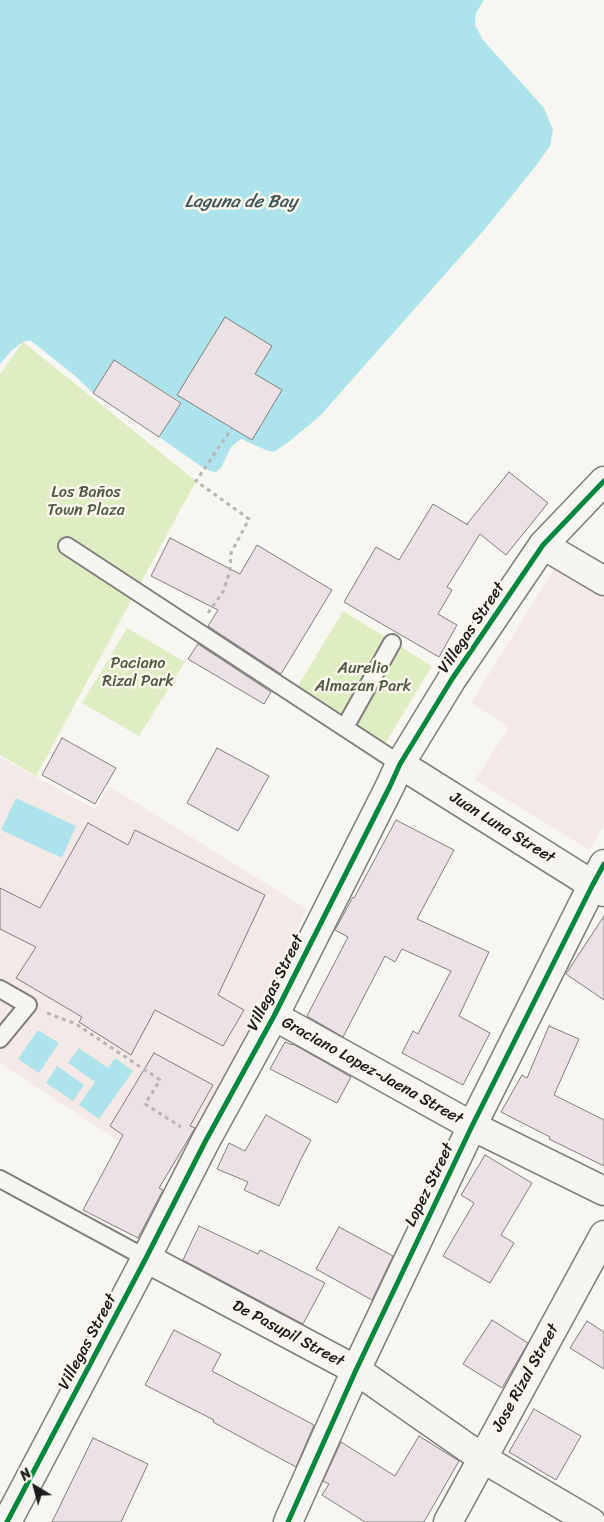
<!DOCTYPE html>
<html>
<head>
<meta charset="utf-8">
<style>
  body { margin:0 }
  #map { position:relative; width:604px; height:1522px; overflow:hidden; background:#f8f6f0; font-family:Sriracha,sans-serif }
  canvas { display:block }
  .north { position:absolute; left:10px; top:1462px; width:50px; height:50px; -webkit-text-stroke:4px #fbf7ec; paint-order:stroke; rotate:323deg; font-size:14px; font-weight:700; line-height:20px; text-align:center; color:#1c1c1c }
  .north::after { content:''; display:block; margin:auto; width:18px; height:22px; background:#1c1c1c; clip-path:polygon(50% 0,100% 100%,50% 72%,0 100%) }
</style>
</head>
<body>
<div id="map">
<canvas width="604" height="1522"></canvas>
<div class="north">N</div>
</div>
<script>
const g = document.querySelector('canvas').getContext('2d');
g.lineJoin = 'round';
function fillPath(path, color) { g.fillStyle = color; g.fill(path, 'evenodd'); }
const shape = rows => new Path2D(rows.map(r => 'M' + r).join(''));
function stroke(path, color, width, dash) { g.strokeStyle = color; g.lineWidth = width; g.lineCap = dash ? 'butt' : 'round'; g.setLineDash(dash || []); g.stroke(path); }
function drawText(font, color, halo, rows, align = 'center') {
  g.font = font + ' Sriracha,sans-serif'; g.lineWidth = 5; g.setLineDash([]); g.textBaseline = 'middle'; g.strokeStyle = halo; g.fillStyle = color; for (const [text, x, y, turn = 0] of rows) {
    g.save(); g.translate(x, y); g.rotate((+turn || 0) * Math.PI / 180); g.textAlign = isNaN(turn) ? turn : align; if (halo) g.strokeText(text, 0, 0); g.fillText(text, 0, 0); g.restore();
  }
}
fillPath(shape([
  [557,564,604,593,604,825,589,850,475,780,509,727,471,703],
  [0,757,95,809,109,786,307,909,175,1178,0,1063]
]), '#f5e9e7');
fillPath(shape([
  [23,342,196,481,36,776,0,755,0,374],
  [343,611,432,666,383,747,295,691],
  [127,628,185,662,139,736,82,703]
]), '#deedc2');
fillPath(shape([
  [0,0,484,0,476,13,475,25,483,40,544,108,553,130,550,146,535,167,485,229,320,416,291,440,274,452,266,450,241,439,231,447,221,468,216,472,210,471,202,467,159,437,181,402,114,360,93,393,74,375,30,340,23,342,12,350,0,364],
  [16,798,76,826,62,858,1,830],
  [38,1030,59,1043,39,1073,18,1059],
  [79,1048,108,1068,115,1058,133,1071,99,1119,79,1105,95,1082,68,1063],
  [57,1066,84,1085,73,1101,46,1083]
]), '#ade4ec');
const building = shape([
  [225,317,272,346,255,374,282,390,252,440,177,395,225,317],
  [114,360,181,403,159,437,93,393,114,360],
  [509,472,548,503,506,555,480,534,447,587,452,590,438,614,457,625,439,657,344,602,376,547,399,560,433,504,468,525,467,524,509,472],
  [170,538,240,574,257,545,332,590,281,674,208,626,218,610,151,576,170,538],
  [198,644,271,692,264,704,188,659,198,644],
  [62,738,116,768,95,804,42,775,62,738],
  [217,748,269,776,238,831,187,803,217,748],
  [396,820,454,850,417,919,489,952,459,1016,490,1033,463,1085,402,1053,413,1031,418,1034,451,971,402,949,395,962,385,956,343,1037,307,1016,348,937,335,930,353,897,354,898,396,820],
  [88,823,128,845,135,830,265,895,218,995,244,1010,223,1046,155,1010,131,1055,79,1022,82,1017,16,978,36,947,0,929,0,888,40,908,88,823],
  [604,916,604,1000,566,974,604,916],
  [549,1026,579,1039,554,1095,604,1120,604,1166,549,1139,550,1137,501,1112,522,1075,527,1078,549,1026],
  [285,1042,292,1045,293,1044,351,1077,337,1103,270,1069,285,1042],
  [154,1053,213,1085,190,1126,195,1128,159,1188,163,1190,138,1238,83,1210,123,1135,110,1126,154,1053],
  [266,1115,311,1140,301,1159,279,1206,244,1190,248,1182,217,1169,229,1143,245,1151,266,1115],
  [485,1155,532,1183,501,1235,514,1243,490,1283,443,1256,474,1203,461,1195,485,1155],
  [199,1226,258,1254,260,1250,325,1283,303,1324,183,1260,199,1226],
  [339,1227,393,1256,372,1300,316,1269,339,1227],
  [492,1320,528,1343,502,1388,463,1364,492,1320],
  [587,1321,604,1332,604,1369,570,1348,587,1321],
  [174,1330,221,1354,212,1371,314,1425,296,1467,213,1422,214,1420,145,1385,174,1330],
  [534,1409,581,1436,556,1480,509,1452,534,1409],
  [419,1436,459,1461,424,1522,365,1522,322,1495,329,1484,323,1481,341,1442,395,1476,419,1436],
  [93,1438,148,1464,121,1522,52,1522,93,1438]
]);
fillPath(building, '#ece1e4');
stroke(building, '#7f7e7b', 1);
const lane = shape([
  [67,546,400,764],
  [345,727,392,643],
  [0,989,28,1005,0,1039],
  [0,1179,146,1258]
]);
const street = shape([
  [543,545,604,581],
  [146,1258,356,1370,482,1458,591,1522],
  [7,1522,146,1258,205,1142,274,1016],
  [288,1522,356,1370,472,1126,592,886,604,864]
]);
const secondary = shape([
  [604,481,543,545,452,679,400,764,390,786,274,1016,472,1126,604,1191],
  [400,764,604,892],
  [448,1522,604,1235]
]);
stroke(lane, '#7f7e7b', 20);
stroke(street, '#7f7e7b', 31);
stroke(secondary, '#7f7e7b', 31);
stroke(shape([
  [208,613,223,592,230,571,231,553,249,519,196,481,232,428],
  [47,1013,76,1024,160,1080,145,1104,181,1127]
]), '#b7b6b4', 3, [4, 4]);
stroke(lane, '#f6f5f1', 16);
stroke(street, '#f6f5f1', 28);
stroke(secondary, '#f6f5f1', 28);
stroke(shape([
  [7,1522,146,1258,205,1142,274,1016,390,786,400,764,452,679,543,545,604,481],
  [288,1522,356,1370,472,1126,592,886,604,864]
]), '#00873e', 5);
drawText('16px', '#505943', '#fbf7ec', [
  ["Los Baños",86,493],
  ["Town Plaza",86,511],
  ["Paciano",138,664],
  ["Rizal Park",138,682],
  ["Aurelio",363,669],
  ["Almazan Park",363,687]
]);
drawText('16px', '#1c1c1c', '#fbf7ec', [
  ["Villegas Street",472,628,-56],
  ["Juan Luna Street",502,828,32],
  ["Villegas Street",276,983,-63],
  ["Graciano Lopez-Jaena Street",372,1071,29],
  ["Lopez Street",430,1185,-64],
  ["De Pasupil Street",288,1334,28],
  ["Villegas Street",88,1342,-62],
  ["Jose Rizal Street",526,1378,-61]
]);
drawText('italic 18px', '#3e565a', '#fbf7ec', [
  ["Laguna de Bay",241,202]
]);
</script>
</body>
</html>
